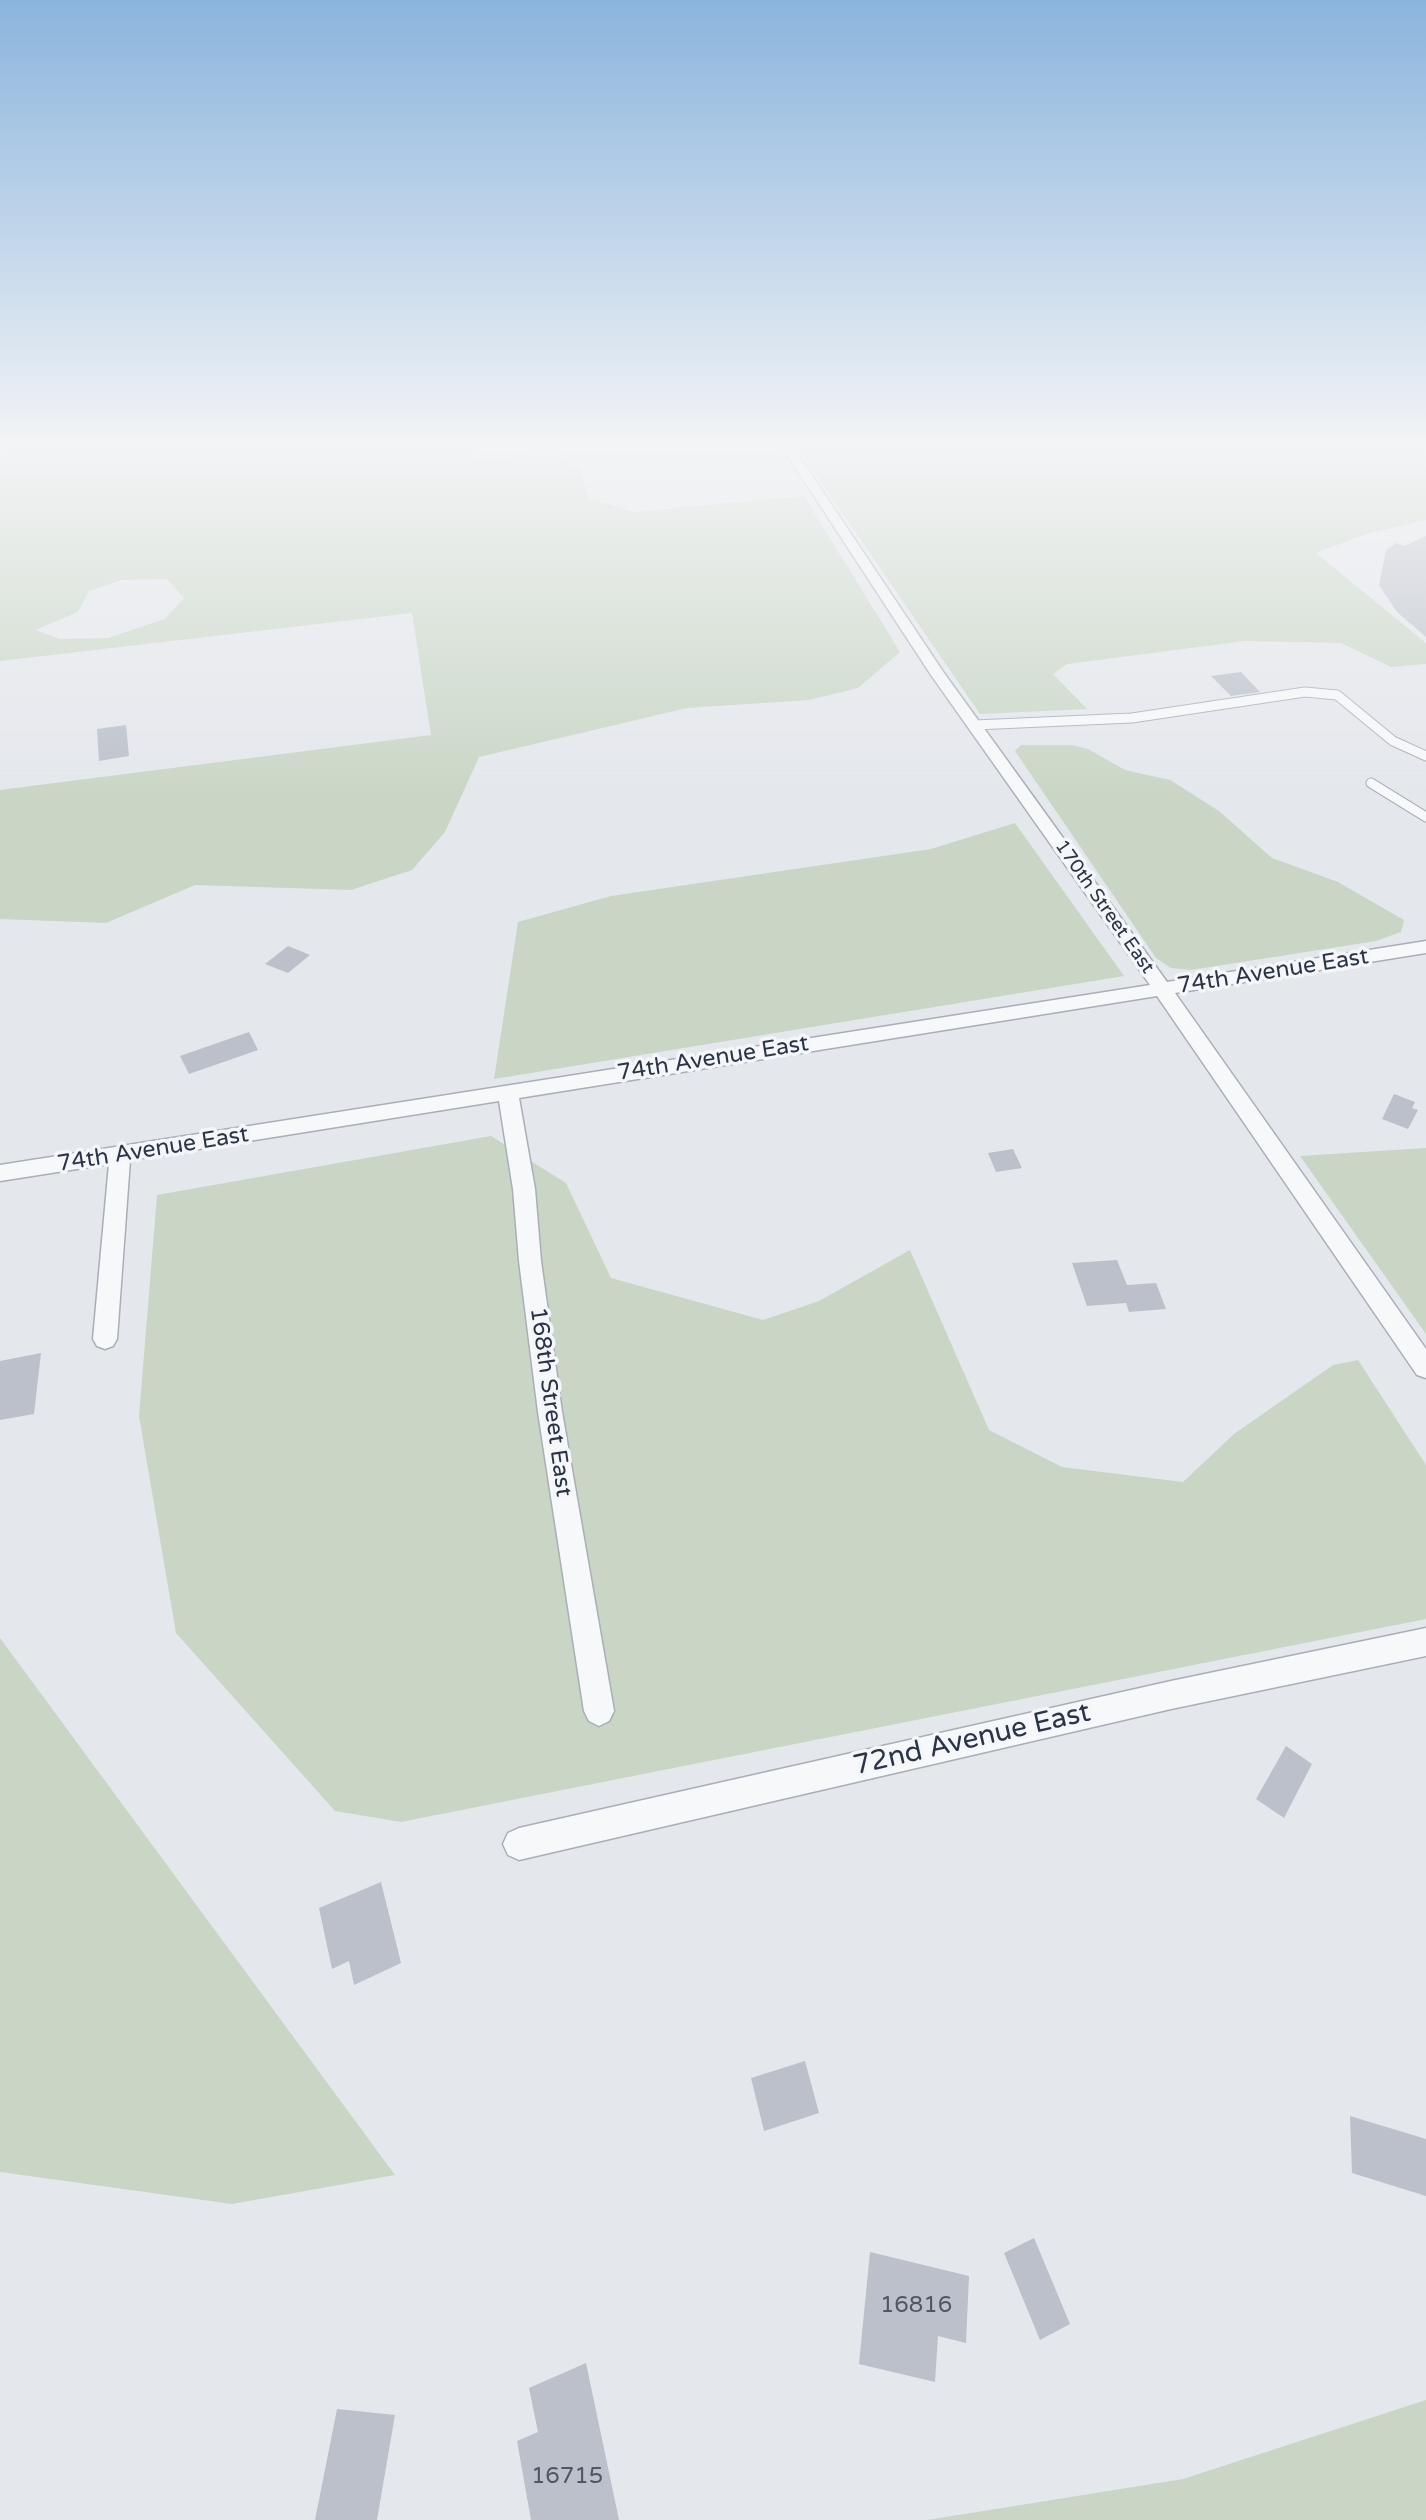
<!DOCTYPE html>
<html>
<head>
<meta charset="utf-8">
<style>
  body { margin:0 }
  canvas { display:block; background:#e4e7ec }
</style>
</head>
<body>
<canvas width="1426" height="2520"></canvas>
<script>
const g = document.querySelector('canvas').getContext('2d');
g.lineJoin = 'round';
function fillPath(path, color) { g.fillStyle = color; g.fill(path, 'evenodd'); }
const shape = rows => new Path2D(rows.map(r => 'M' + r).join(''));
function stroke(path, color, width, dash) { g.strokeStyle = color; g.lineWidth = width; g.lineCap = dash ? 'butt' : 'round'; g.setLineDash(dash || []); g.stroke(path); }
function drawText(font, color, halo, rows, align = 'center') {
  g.font = font + ' "Varela Round",sans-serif'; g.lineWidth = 7; g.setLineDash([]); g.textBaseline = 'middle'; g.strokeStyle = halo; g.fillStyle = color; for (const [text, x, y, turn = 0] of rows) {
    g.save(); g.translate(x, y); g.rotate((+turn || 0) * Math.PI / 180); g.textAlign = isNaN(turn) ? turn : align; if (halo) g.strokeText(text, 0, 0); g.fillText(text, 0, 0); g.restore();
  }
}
fillPath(shape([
  [3,444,469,444,475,461,549,454,579,467,589,498,635,512,804,496,900,652,858,688,809,700,687,708,479,757,445,832,412,870,351,890,195,885,106,923,0,919,0,790,431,735,412,613,0,661,0,452],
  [167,579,184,598,165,619,108,638,60,639,35,630,78,612,89,591,122,580],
  [795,444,1411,444,1426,450,1426,520,1366,534,1316,553,1426,643,1426,664,1391,667,1341,643,1245,641,1067,664,1053,674,1087,709,980,714],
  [1021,745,1072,745,1088,749,1125,770,1170,780,1219,811,1272,858,1338,882,1404,920,1401,932,1376,941,1191,970,1171,968,1156,958,1015,751],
  [1015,823,1124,976,494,1079,518,922,611,896,931,849],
  [491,1136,566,1183,611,1278,763,1320,819,1301,910,1250,989,1430,1062,1467,1183,1482,1234,1434,1333,1365,1358,1360,1426,1465,1426,1619,401,1822,335,1811,176,1633,139,1416,157,1195],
  [1426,1148,1426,1334,1300,1156],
  [0,1638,395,2175,232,2204,0,2172],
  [1426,2400,1426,2520,927,2520,1183,2479]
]), '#c9d6c5');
fillPath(shape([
  [1426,536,1426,637,1397,612,1379,585,1386,550,1396,543,1404,546],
  [1241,672,1260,692,1231,696,1211,676],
  [126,725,129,756,99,761,97,729],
  [288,946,310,955,288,973,265,964],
  [249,1032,258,1050,189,1074,180,1056],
  [1394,1094,1415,1102,1412,1108,1418,1110,1408,1129,1382,1119],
  [1013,1149,1022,1168,996,1172,988,1153],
  [1117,1260,1127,1285,1156,1283,1166,1309,1129,1312,1126,1303,1087,1306,1072,1263],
  [41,1353,34,1414,0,1420,0,1361],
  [1286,1746,1312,1764,1284,1818,1256,1799],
  [381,1882,401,1963,354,1985,349,1961,332,1969,319,1908],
  [805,2061,819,2113,764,2131,751,2078],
  [1350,2116,1426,2139,1426,2196,1352,2173],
  [1034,2238,1070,2324,1040,2340,1004,2253],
  [870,2252,969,2276,966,2343,938,2336,935,2382,859,2364],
  [586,2363,619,2520,531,2520,517,2441,538,2432,529,2388],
  [337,2409,395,2415,377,2520,315,2520]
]), '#bbc0ca');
const lane = shape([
  [975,725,1132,718,1305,692,1337,695,1393,741,1426,756],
  [1371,783,1426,817]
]);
const street = shape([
  [780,444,791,444,944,673,1167,982,1426,941,1426,953,1175,993,1426,1349,1426,1378,1417,1375,1157,996,519,1098,535,1189,541,1261,562,1412,614,1711,609,1721,599,1726,589,1721,584,1711,538,1412,519,1261,513,1189,499,1101,130,1160,117,1339,113,1346,105,1349,97,1346,93,1339,109,1164,0,1181,0,1165,1150,985,931,675,780,444],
  [1426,1628,1426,1656,1171,1709,519,1860,508,1855,503,1844,508,1833,519,1828,1171,1681,1426,1628]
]);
stroke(lane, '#a9aeb7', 11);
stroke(street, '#a9aeb7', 3);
stroke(lane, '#f7f8fa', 9);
fillPath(street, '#f7f8fa');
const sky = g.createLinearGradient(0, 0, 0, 796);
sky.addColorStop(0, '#8bb4dd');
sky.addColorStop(0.56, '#f3f4f6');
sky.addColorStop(1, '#f3f4f600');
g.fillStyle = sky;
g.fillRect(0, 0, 1426, 796);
drawText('19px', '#2b3445', '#f4f6f9', [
  ["170th Street East",1104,907,55]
]);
drawText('23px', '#2b3445', '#f4f6f9', [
  ["74th Avenue East",1273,972,-9],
  ["74th Avenue East",713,1059,-9],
  ["74th Avenue East",153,1150,-9],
  ["168th Street East",550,1402,82]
]);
drawText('23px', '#4f5766', null, [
  ["16816",916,2306],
  ["16715",567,2477]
]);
drawText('28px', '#2b3445', '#f4f6f9', [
  ["72nd Avenue East",972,1740,-13]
]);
</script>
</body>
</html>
